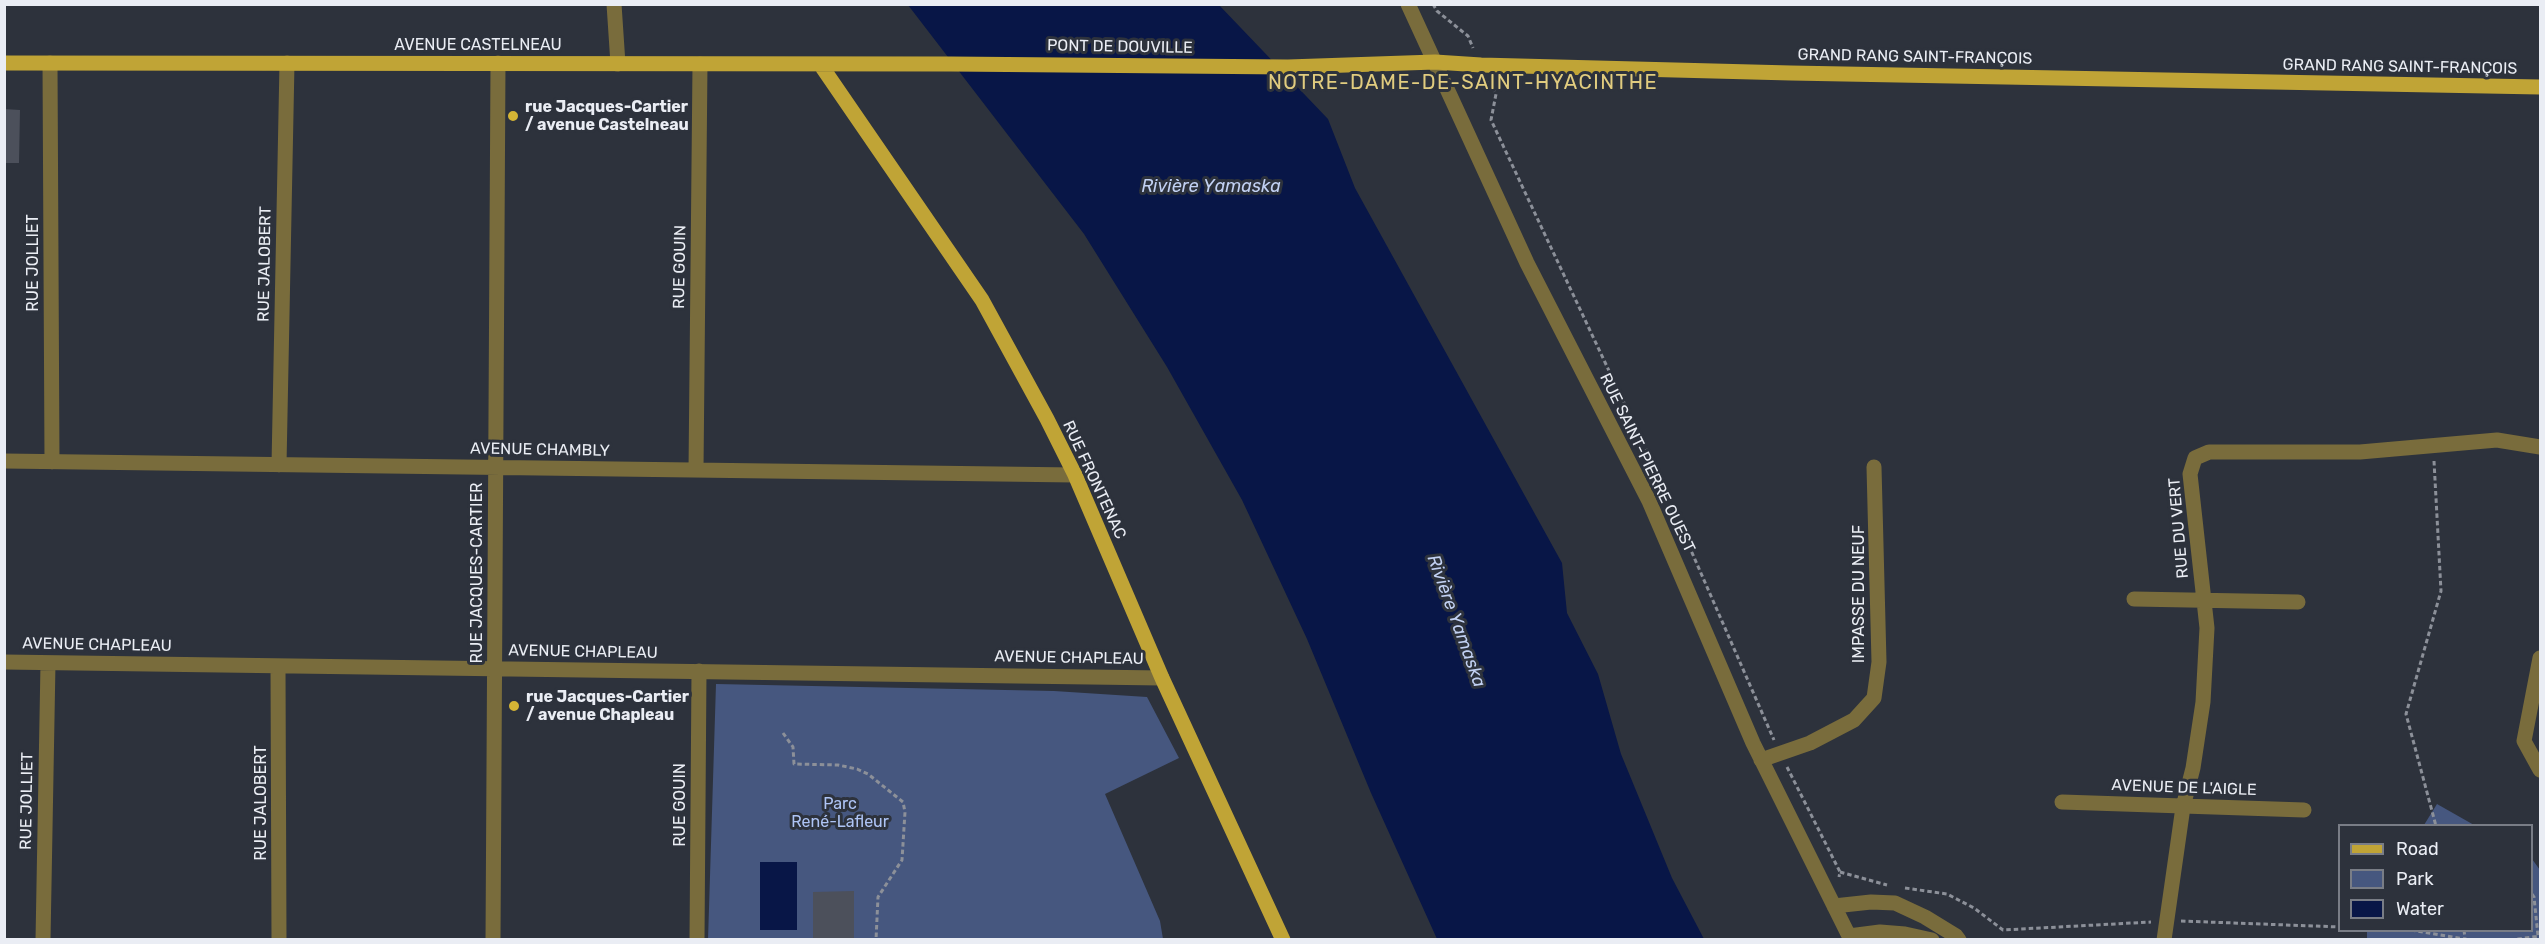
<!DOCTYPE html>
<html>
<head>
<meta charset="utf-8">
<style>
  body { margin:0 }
  #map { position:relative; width:2545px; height:944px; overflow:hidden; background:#2d323c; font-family:Rubik,sans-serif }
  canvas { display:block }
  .frame { position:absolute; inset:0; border:6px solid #eaedf4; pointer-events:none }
  .legend { position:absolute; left:2338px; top:824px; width:195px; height:108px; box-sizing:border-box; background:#2d323c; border:2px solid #797d86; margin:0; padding:8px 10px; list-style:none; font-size:18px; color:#eaedf4 }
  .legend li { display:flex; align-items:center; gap:12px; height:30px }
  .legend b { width:30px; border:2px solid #797d86 }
</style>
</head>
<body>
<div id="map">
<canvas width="2545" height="944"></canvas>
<div class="frame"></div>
<ul class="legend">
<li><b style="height:8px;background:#c0a436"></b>Road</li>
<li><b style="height:16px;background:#46577f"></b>Park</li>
<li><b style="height:16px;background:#081647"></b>Water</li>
</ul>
</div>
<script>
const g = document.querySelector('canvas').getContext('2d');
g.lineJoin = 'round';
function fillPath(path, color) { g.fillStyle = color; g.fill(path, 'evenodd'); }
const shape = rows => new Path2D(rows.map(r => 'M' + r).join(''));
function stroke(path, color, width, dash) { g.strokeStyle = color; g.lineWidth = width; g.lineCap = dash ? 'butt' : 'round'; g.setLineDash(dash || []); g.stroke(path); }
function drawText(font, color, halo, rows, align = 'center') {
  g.font = font + ' Rubik,sans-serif'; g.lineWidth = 6; g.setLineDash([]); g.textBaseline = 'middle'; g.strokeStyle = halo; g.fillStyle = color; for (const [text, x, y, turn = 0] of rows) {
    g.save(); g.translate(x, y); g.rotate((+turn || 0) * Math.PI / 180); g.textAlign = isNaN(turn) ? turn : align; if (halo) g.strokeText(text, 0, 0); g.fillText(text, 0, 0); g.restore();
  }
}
fillPath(shape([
  [716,684,1054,691,1147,697,1179,758,1105,794,1160,921,1163,939,708,940],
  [2437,804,2474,825,2424,825],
  [2532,859,2540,870,2540,939,2367,939,2367,931,2532,930]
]), '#46577f');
fillPath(shape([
  [908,5,1219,5,1328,119,1355,188,1562,563,1567,613,1598,674,1621,754,1672,878,1704,939,1437,939,1371,793,1307,639,1242,500,1167,367,1084,234],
  [760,862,797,862,797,930,760,930]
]), '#081647');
fillPath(shape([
  [4,109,20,110,19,163,4,163],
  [854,891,854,939,813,939,813,892]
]), '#4c505b');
stroke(shape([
  [1433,4,1437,11,1468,36,1473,48],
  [1489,81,1496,94,1491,120,1658,475,1774,740],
  [2434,461,2441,591,2406,714,2436,826],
  [783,733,793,747,794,764,838,765,857,769,868,774,903,802,905,812,902,860,878,897,876,940],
  [1787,767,1840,872,1839,877],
  [1840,872,1887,885],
  [1905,888,1947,894,1974,908,2003,930,2151,922],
  [2532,894,2534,897,2538,936],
  [2181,921,2340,927],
  [2411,930,2471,940],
  [2464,930,2465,938],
  [2510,940,2540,936]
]), '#8c9099', 3, [4.5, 3]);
stroke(shape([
  [614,4,618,64],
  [1408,4,1527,263,1649,501,1753,743,1851,940],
  [50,63,52,462],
  [4,461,1075,475],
  [279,465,287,63],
  [696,470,700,64],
  [2134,599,2298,602],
  [2540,658,2524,741,2540,770],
  [4,662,1162,678],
  [278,666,279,940],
  [1761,760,1810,743,1854,720,1874,698,1879,662,1874,467],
  [2062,802,2304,810],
  [1834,906,1871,902,1895,903,1925,917,1956,936,1959,940],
  [1849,936,1880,932,1905,934,1932,940],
  [43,940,48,663],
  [493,940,498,63],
  [697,940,699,671],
  [2164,940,2183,807,2193,768,2203,702,2207,628,2190,474,2195,458,2209,452,2360,452,2497,440,2540,447]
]), '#796c3c', 15);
stroke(shape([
  [4,63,951,64,1288,67,1435,62,1481,65,1791,73,2540,87],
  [820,64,982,300,1047,419,1075,475,1162,678,1283,940]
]), '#c0a436', 15);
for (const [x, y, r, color] of [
  [513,116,6,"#d5b535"],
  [514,706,6,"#d5b535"]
]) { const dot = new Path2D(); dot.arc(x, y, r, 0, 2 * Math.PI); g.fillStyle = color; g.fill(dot); stroke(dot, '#2d323c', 2); }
drawText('16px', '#eaedf4', '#2d323c', [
  ["AVENUE CASTELNEAU",478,45],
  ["PONT DE DOUVILLE",1120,47,1],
  ["GRAND RANG SAINT-FRANÇOIS",1915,57,1],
  ["GRAND RANG SAINT-FRANÇOIS",2400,67,1],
  ["RUE JOLLIET",33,263,-90],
  ["RUE JALOBERT",265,264,-89],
  ["RUE GOUIN",680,267,-89],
  ["AVENUE CHAMBLY",540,450,1],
  ["RUE SAINT-PIERRE OUEST",1647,463,64],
  ["RUE FRONTENAC",1094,480,65],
  ["RUE DU VERT",2179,528,-95],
  ["RUE JACQUES-CARTIER",477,573,-90],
  ["IMPASSE DU NEUF",1859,594,-90],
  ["AVENUE CHAPLEAU",97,645,1],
  ["AVENUE CHAPLEAU",583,652,1],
  ["AVENUE CHAPLEAU",1069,658,1],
  ["AVENUE DE L'AIGLE",2184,788,2],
  ["RUE JOLLIET",27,801,-89],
  ["RUE JALOBERT",261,803,-90],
  ["RUE GOUIN",680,805,-90]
]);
drawText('bold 16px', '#eaedf4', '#2d323c', [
  ["rue Jacques-Cartier",525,107],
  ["/ avenue Castelneau",525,125],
  ["rue Jacques-Cartier",526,697],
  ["/ avenue Chapleau",526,715]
], 'left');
drawText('16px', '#aec4f5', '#2d323c', [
  ["Parc",840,804],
  ["René-Lafleur",840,822]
]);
drawText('italic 18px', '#c2d1f3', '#2d323c', [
  ["Rivière Yamaska",1211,187],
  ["Rivière Yamaska",1456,621,70]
]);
g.letterSpacing = '1.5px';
drawText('20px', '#e1cc7f', '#2d323c', [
  ["NOTRE-DAME-DE-SAINT-HYACINTHE",1463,83]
]);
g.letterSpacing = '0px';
</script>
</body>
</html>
